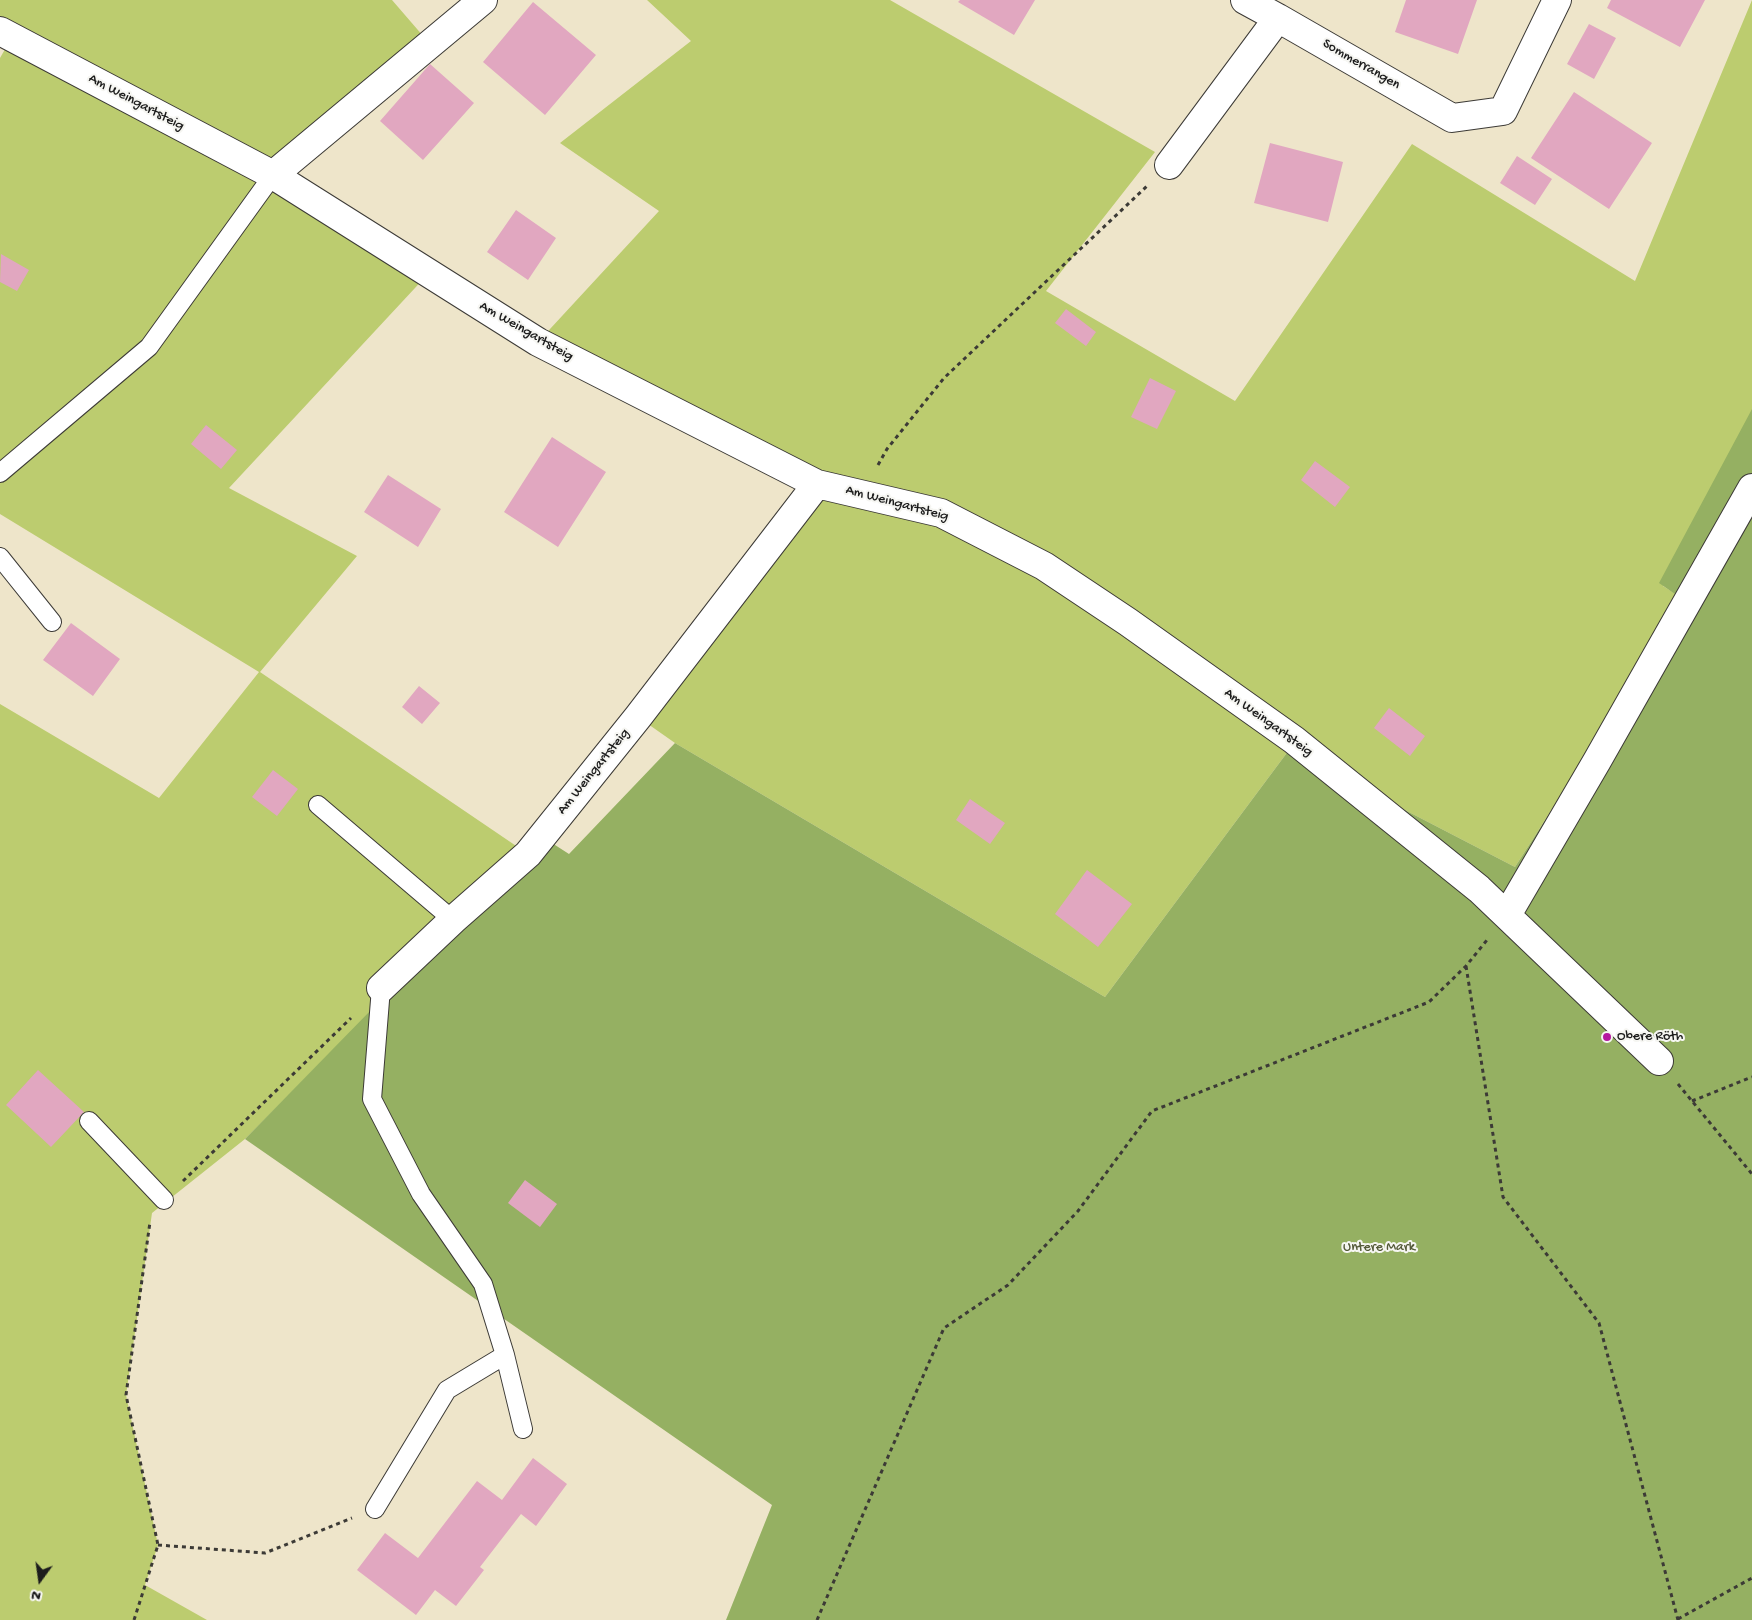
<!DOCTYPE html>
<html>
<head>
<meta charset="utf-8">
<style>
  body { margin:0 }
  #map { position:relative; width:1752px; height:1620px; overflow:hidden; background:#eee5ca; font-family:"Gochi Hand",sans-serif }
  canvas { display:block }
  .north { position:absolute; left:15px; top:1555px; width:50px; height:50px; -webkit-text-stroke:4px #f6f6f2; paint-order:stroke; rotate:194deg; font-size:14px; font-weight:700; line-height:20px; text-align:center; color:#1c1c1c }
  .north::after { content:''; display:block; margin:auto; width:18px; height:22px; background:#1c1c1c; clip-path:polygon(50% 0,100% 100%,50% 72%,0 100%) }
</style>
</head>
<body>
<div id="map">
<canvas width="1752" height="1620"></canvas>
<div class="north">N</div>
</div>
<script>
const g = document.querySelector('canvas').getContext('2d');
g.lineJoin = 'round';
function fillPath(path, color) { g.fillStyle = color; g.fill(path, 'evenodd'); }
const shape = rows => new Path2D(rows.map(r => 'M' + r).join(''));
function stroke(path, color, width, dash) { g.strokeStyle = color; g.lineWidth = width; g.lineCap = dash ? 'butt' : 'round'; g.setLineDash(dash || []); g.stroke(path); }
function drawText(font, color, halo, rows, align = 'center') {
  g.font = font + ' "Gochi Hand",sans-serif'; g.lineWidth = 4; g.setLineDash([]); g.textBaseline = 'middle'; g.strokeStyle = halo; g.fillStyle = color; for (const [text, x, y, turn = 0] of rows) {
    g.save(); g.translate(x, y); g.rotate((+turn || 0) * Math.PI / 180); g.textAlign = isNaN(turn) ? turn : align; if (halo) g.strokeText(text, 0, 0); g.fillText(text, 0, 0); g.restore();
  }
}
fillPath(shape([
  [0,0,392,0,430,44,273,175,428,274,229,488,357,556,260,672,528,854,245,1139,152,1213,126,1395,158,1545,145,1585,207,1620,0,1620,0,704,159,798,259,672,0,514,0,58,12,37,0,31],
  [647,0,890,0,1155,152,1046,291,1235,401,1412,144,1635,281,1752,0,1752,412,1663,586,1685,600,1515,867,1289,750,1105,997,675,743,638,717,817,484,538,342,659,211,560,143,691,41]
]), '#bccc6f');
fillPath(shape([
  [1752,409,1752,1620,726,1620,772,1505,245,1139,541,836,569,854,675,743,1105,997,1289,750,1515,867,1685,601,1659,583]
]), '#95b062');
fillPath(shape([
  [960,0,1035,0,1014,35,958,2],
  [1406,0,1477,0,1458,54,1395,32],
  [1611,0,1705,0,1680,47,1607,8],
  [533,2,596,55,545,115,483,62],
  [1589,24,1616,38,1594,79,1567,64],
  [430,64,474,103,423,160,380,121],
  [1574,92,1652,143,1609,209,1531,158],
  [1270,143,1343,162,1328,222,1254,203],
  [1517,156,1552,179,1535,205,1500,183],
  [516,210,556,238,528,280,487,252],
  [1,254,29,270,17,291,0,282],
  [1066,309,1096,332,1086,346,1055,323],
  [1150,378,1176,391,1157,429,1131,417],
  [206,425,237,450,221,469,191,444],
  [552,437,606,472,558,547,504,512],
  [1315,461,1350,487,1335,507,1301,480],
  [388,475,441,509,418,547,364,512],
  [71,623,120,659,93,696,43,660],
  [419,686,440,703,422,724,402,707],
  [1389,708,1425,736,1410,756,1374,728],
  [273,770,298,789,277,816,252,797],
  [970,799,1005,823,990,844,956,820],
  [1087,870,1132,904,1098,947,1055,914],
  [38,1070,84,1112,51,1147,6,1105],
  [525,1180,557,1204,540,1227,508,1203],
  [533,1458,567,1484,536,1526,521,1514,480,1567,484,1570,456,1606,435,1590,416,1615,357,1570,385,1533,418,1558,477,1481,502,1500]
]), '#e1a7c0');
const lane = shape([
  [0,473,149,347,273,175],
  [0,557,52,622],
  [318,805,453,920],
  [381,988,372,1099,421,1194,483,1284,505,1355,523,1429],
  [89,1121,164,1200],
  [375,1509,447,1390,505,1355]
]);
const street = shape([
  [1245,0,1278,18],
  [0,31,273,175,538,342,817,484,941,513,1044,566,1128,622,1294,740,1479,889,1659,1061],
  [1169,165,1278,18,1452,118,1503,111,1557,0],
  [273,175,483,0],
  [1507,915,1597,761,1752,488],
  [381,988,453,920,528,854,638,717,817,484]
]);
stroke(lane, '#3c3a36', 20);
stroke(street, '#3c3a36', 30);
stroke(shape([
  [878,465,887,449,944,378,1147,186],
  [1466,966,1503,1197,1599,1323,1678,1620],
  [1678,1084,1752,1174],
  [1692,1101,1752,1077],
  [183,1181,351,1018],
  [158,1545,265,1553,352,1518],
  [1678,1619,1752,1578],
  [134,1620,158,1545,126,1395,150,1222],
  [817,1620,944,1328,1008,1285,1078,1211,1152,1111,1429,1002,1466,966,1487,940]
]), '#3c3a36', 3, [4, 4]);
stroke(lane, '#fff', 18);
stroke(street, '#fff', 28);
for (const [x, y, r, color] of [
  [1607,1037,5,"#b5179e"]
]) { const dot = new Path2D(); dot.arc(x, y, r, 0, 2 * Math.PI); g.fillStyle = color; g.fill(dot); stroke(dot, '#f6f6f2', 2); }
drawText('14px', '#1c1c1c', '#f6f6f2', [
  ["Sommerrangen",1361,65,30],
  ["Am Weingartsteig",136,103,28],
  ["Am Weingartsteig",526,332,30],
  ["Am Weingartsteig",897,504,15],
  ["Am Weingartsteig",1268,723,36],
  ["Am Weingartsteig",594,772,-51]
]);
drawText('14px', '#1c1c1c', '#f6f6f2', [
  ["Obere Röth",1617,1037]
], 'left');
drawText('14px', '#545a39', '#f6f6f2', [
  ["Untere Mark",1379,1248]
]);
</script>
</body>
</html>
